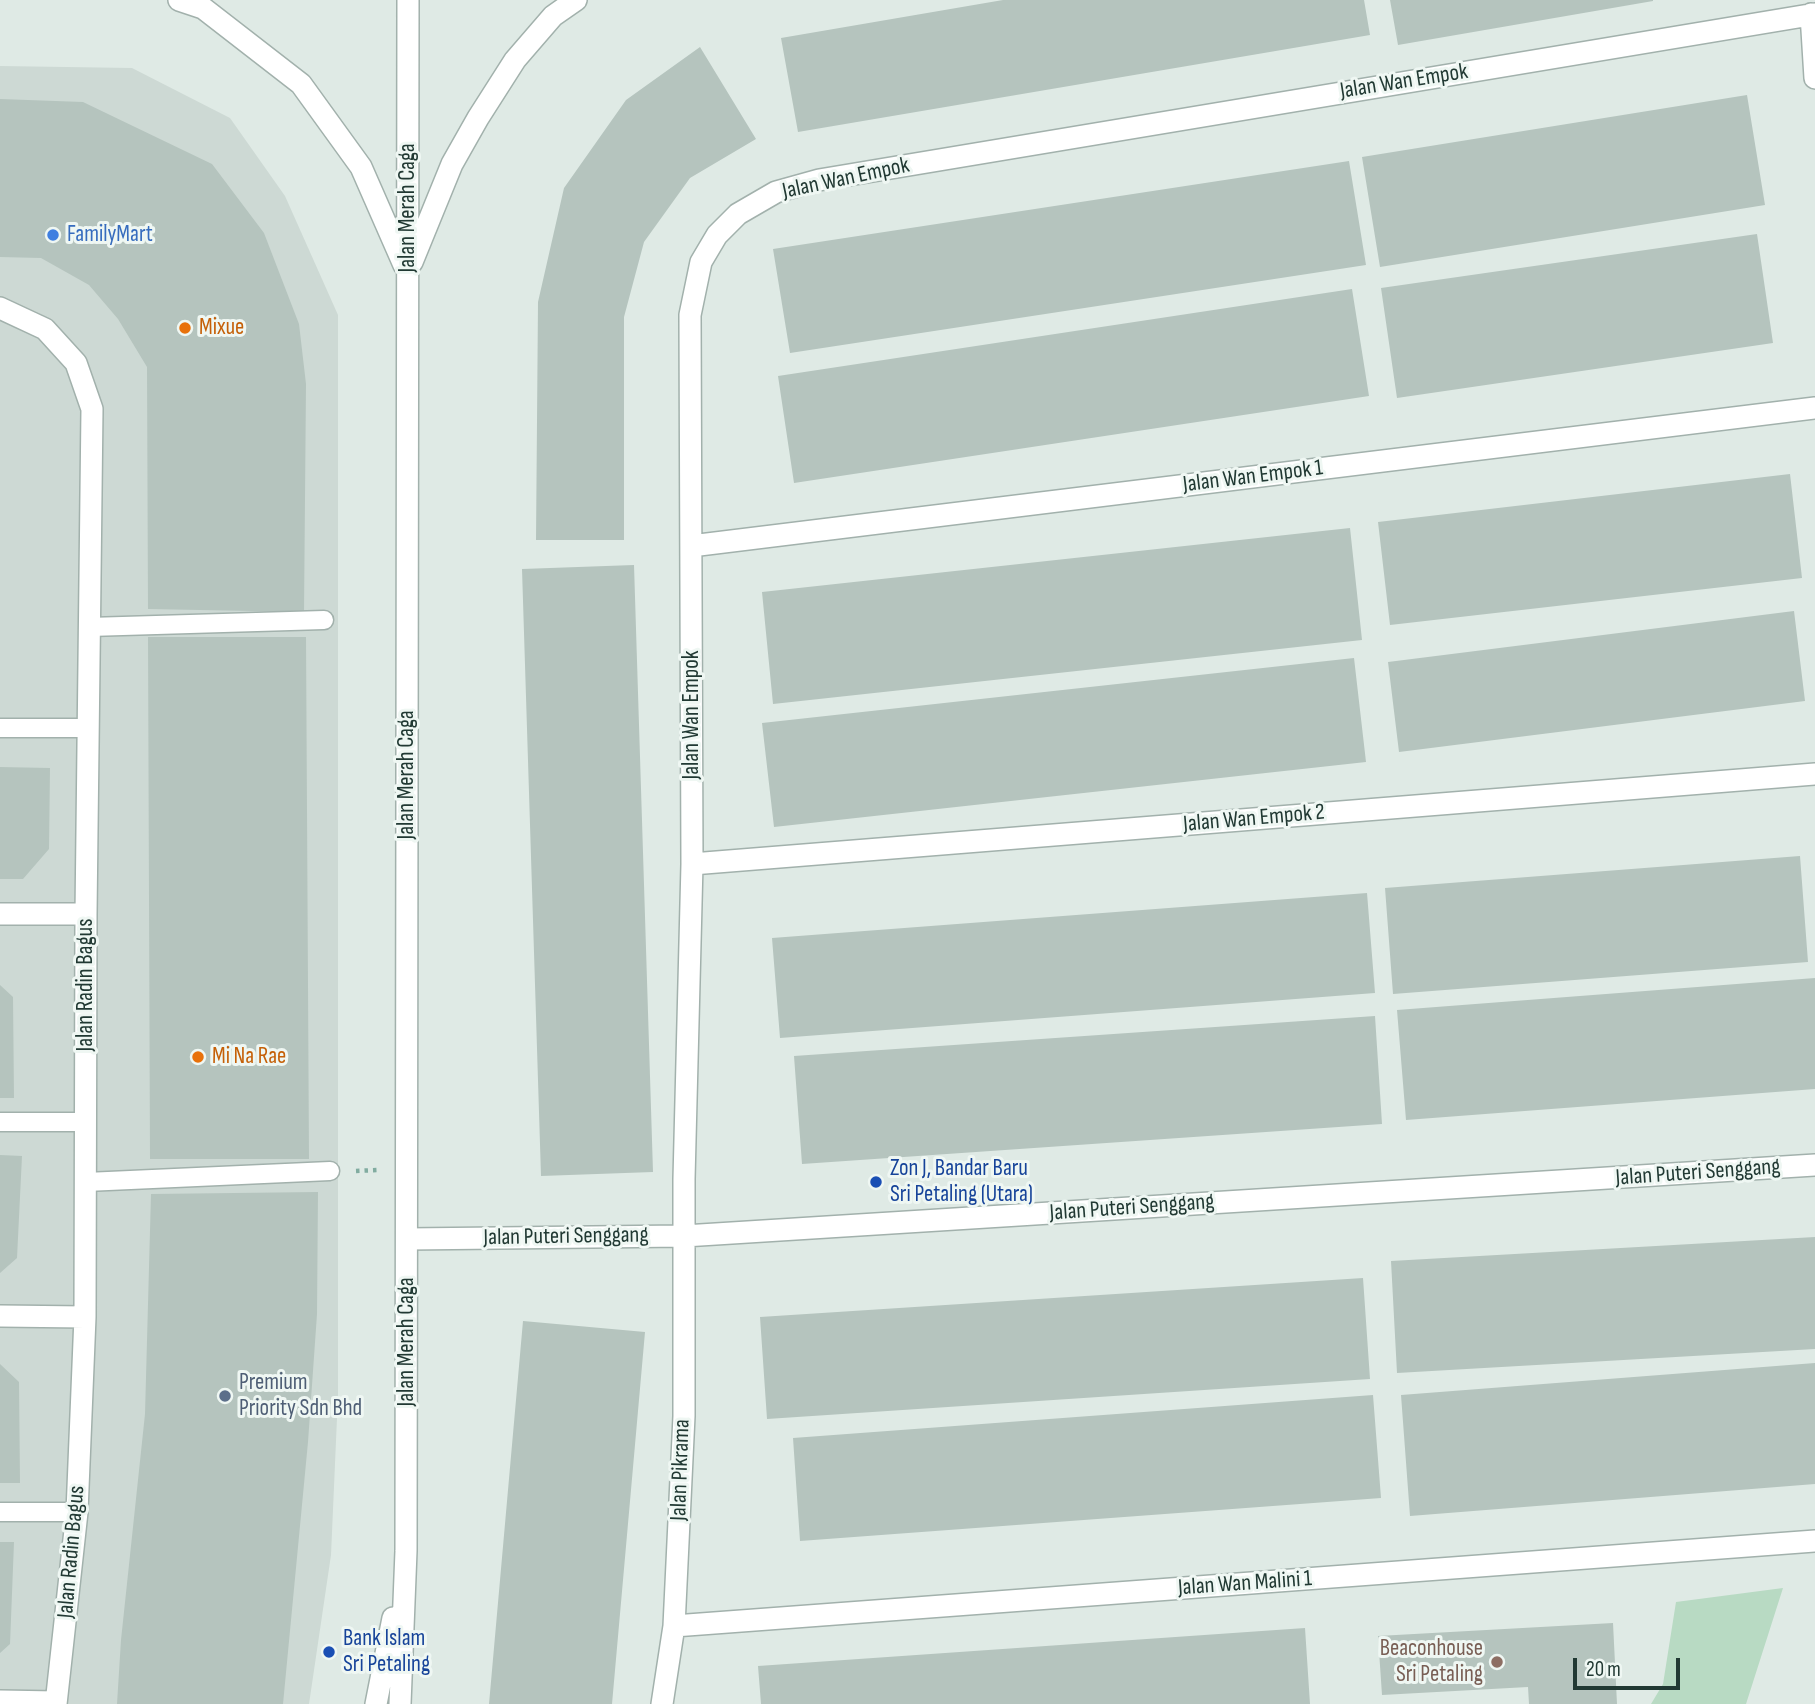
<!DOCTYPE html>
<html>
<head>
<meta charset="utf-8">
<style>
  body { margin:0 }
  #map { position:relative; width:1815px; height:1704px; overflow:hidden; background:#dfeae5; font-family:"Sofia Sans Condensed",sans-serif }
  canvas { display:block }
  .scale { position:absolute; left:1573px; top:1658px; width:107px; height:32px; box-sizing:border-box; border:4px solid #213933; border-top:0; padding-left:9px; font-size:21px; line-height:24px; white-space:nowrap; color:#213933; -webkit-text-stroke:5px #eff7f3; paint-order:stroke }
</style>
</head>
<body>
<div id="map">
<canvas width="1815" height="1704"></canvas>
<div class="scale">20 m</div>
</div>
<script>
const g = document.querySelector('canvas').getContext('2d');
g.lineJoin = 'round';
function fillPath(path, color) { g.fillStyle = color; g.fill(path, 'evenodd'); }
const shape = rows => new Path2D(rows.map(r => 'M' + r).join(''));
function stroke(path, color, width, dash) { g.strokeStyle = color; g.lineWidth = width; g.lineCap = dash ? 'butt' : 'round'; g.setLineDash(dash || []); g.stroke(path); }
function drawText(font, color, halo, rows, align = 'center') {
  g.font = font + ' "Sofia Sans Condensed",sans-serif'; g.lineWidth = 6; g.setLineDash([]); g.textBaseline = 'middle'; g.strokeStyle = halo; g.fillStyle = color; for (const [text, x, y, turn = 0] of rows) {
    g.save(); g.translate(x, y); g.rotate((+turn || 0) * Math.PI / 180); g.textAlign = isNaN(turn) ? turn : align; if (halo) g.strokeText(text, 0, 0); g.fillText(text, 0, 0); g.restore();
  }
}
fillPath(shape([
  [0,66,132,68,230,118,285,196,338,315,338,1395,331,1555,309,1704,0,1704]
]), '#cdd9d4');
fillPath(shape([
  [1783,1588,1746,1704,1651,1704,1663,1684,1676,1602]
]), '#b8dac3');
fillPath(shape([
  [1003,0,1364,0,1370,35,798,132,781,38],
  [1390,0,1653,0,1653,1,1398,45],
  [700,47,756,139,690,178,644,242,624,317,624,540,536,540,538,302,564,188,626,100],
  [1747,95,1765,205,1380,267,1362,157],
  [0,99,83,102,212,164,264,233,299,324,306,384,304,612,148,609,147,367,118,319,89,285,41,258,0,257],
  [1349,161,1366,265,790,353,773,249],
  [1757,234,1773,343,1397,398,1381,288],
  [1352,289,1369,396,794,483,778,376],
  [1790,474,1802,578,1390,625,1378,522],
  [1350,528,1362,640,773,704,762,592],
  [634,565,653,1172,541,1176,522,569],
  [1794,611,1805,701,1399,752,1388,662],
  [148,637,306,637,309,1159,150,1159],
  [1354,658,1366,762,774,827,762,723],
  [0,767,50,768,49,849,23,879,0,879],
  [1800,856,1808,962,1393,994,1385,888],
  [1367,893,1375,993,780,1038,772,938],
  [1815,978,1815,1089,1406,1120,1397,1010],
  [0,985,13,997,14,1098,0,1098],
  [1375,1016,1382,1124,802,1164,794,1056],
  [0,1155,22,1156,17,1258,0,1273],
  [318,1192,317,1314,308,1442,283,1704,117,1704,121,1640,145,1414,151,1194],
  [1815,1237,1815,1349,1397,1373,1391,1261],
  [1363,1278,1370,1379,767,1419,760,1317],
  [523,1321,645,1332,612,1704,489,1704],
  [1815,1363,1815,1484,1410,1516,1401,1395],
  [0,1364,19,1382,20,1483,0,1483],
  [1373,1395,1381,1498,800,1541,793,1438],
  [0,1542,14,1542,10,1644,0,1653],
  [1613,1623,1617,1704,1529,1704,1528,1687,1382,1695,1378,1636],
  [1305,1628,1310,1704,761,1704,758,1666]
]), '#b5c4be');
const service = shape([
  [89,627,324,620],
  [0,728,89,728],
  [0,1122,86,1122],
  [86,1182,330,1171],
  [0,1512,77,1512]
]);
const minor = shape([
  [1811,14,1815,78],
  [0,308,45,329,76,363,92,409,86,914,85,1317,77,1512,56,1704],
  [691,546,1815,408],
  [692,864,1815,774],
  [0,914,86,914],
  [407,1239,684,1236,1815,1165],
  [0,1316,85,1317],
  [674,1626,1815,1541],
  [0,1701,56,1702],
  [662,1704,674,1626,684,1416,684,1179,692,864,690,315,701,262,717,235,738,214,776,192,819,180,1815,14]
]);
const tertiary = shape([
  [179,0,203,8,301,84,361,167,404,265],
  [412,262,452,164,478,118,515,60,553,16,576,0],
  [376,1704,393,1618],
  [400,1704,406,1551,408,0]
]);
stroke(service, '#a2b1ac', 21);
stroke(minor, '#a2b1ac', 24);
stroke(tertiary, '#a2b1ac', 24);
stroke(shape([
  [356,1171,378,1170]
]), '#81aca0', 4.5, [3.5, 5]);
stroke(service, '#fff', 18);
stroke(minor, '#fff', 21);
stroke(tertiary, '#fff', 21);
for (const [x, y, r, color] of [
  [53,235,7,"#3f7fe0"],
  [185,328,7,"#e8710a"],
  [198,1057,7,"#e8710a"],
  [876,1182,7,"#1a4fb4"],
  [225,1396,7,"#5c6f8a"],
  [329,1652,7,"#1a4fb4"],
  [1497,1662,7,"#8d6e63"]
]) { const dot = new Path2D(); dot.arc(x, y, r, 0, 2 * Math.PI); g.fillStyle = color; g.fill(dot); stroke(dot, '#eff7f3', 2.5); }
drawText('23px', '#213933', '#eff7f3', [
  ["Jalan Wan Empok",1404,82,-9],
  ["Jalan Wan Empok",846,179,-12],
  ["Jalan Merah Caga",408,208,-90],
  ["Jalan Wan Empok 1",1253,477,-7],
  ["Jalan Wan Empok",692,715,-90],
  ["Jalan Merah Caga",407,775,-90],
  ["Jalan Wan Empok 2",1254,819,-5],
  ["Jalan Radin Bagus",86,985,-90],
  ["Jalan Puteri Senggang",1698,1173,-4],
  ["Jalan Puteri Senggang",1132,1208,-4],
  ["Jalan Puteri Senggang",566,1237,-1],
  ["Jalan Merah Caga",407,1342,-90],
  ["Jalan Pikrama",681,1470,-88],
  ["Jalan Radin Bagus",72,1552,-85],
  ["Jalan Wan Malini 1",1245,1584,-4]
]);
drawText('23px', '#366cbe', '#eff7f3', [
  ["FamilyMart",67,235]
], 'left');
drawText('23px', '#c56008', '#eff7f3', [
  ["Mixue",199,328],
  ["Mi Na Rae",212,1057]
], 'left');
drawText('23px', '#164399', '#eff7f3', [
  ["Zon J, Bandar Baru",890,1169],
  ["Sri Petaling (Utara)",890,1195],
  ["Bank Islam",343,1639],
  ["Sri Petaling",343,1665]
], 'left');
drawText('23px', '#4e5e75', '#eff7f3', [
  ["Premium",239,1383],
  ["Priority Sdn Bhd",239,1409]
], 'left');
drawText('23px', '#785e54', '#eff7f3', [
  ["Beaconhouse",1483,1649],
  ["Sri Petaling",1483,1675]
], 'right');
</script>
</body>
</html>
